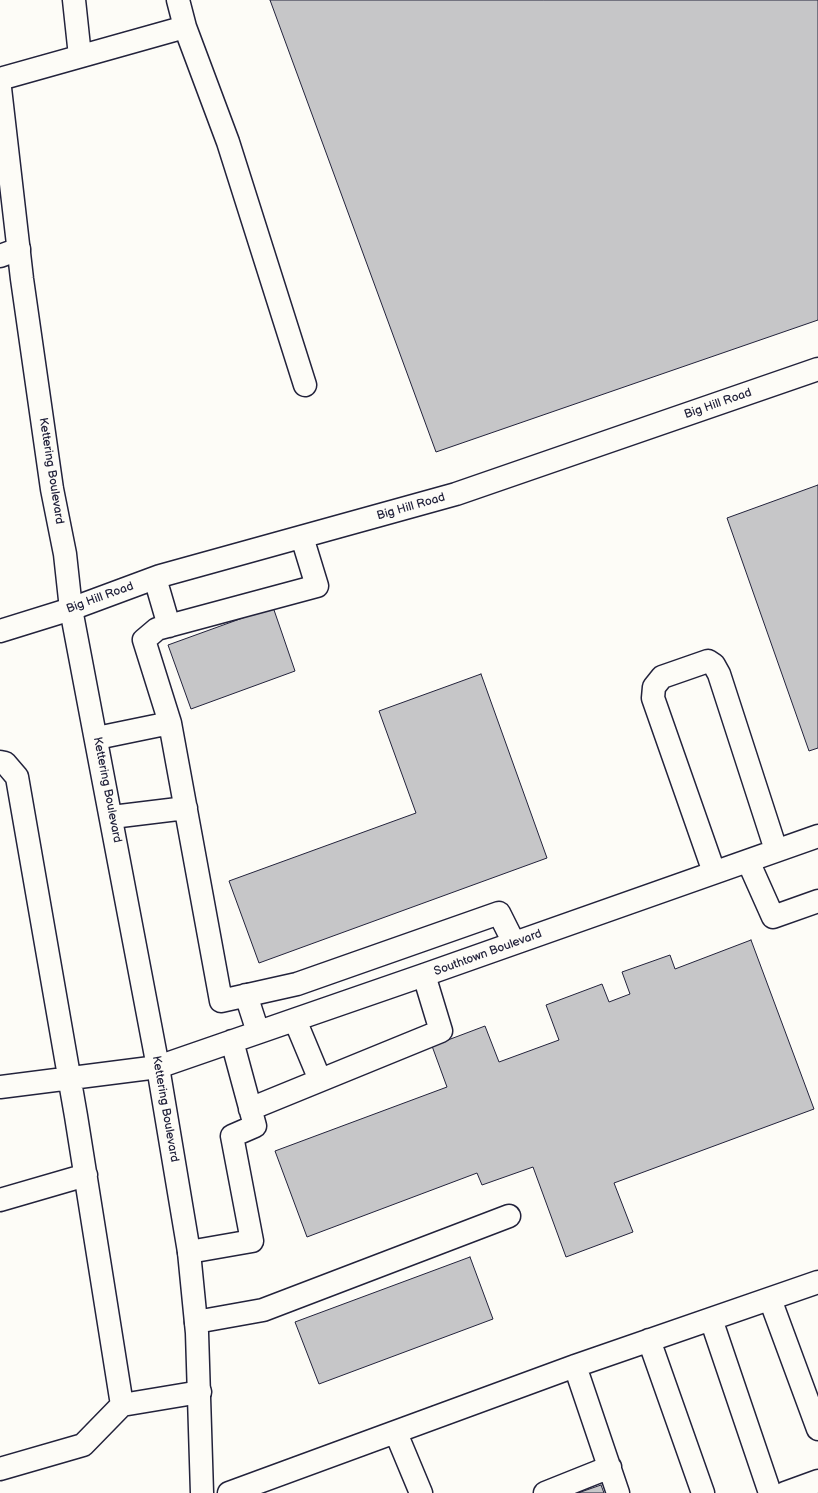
<!DOCTYPE html>
<html>
<head>
<meta charset="utf-8">
<style>
  body { margin:0 }
  canvas { display:block; background:#fdfcf7 }
</style>
</head>
<body>
<canvas width="818" height="1493"></canvas>
<script>
const g = document.querySelector('canvas').getContext('2d');
g.lineJoin = 'round';
function fillPath(path, color) { g.fillStyle = color; g.fill(path, 'evenodd'); }
const shape = rows => new Path2D(rows.map(r => 'M' + r).join(''));
function stroke(path, color, width, dash) { g.strokeStyle = color; g.lineWidth = width; g.lineCap = dash ? 'butt' : 'round'; g.setLineDash(dash || []); g.stroke(path); }
function drawText(font, color, halo, rows, align = 'center') {
  g.font = font + ' "Balsamiq Sans",sans-serif'; g.lineWidth = 3.5; g.setLineDash([]); g.textBaseline = 'middle'; g.strokeStyle = halo; g.fillStyle = color; for (const [text, x, y, turn = 0] of rows) {
    g.save(); g.translate(x, y); g.rotate((+turn || 0) * Math.PI / 180); g.textAlign = isNaN(turn) ? turn : align; if (halo) g.strokeText(text, 0, 0); g.fillText(text, 0, 0); g.restore();
  }
}
const building = shape([
  [270,0,818,0,818,320,436,452,270,0],
  [818,485,818,748,809,751,727,518,818,485],
  [273,607,295,671,191,709,168,645,273,607],
  [481,674,547,858,259,963,229,881,416,813,379,711,481,674],
  [751,940,814,1109,614,1183,633,1232,566,1257,533,1167,482,1185,477,1173,307,1237,275,1151,447,1087,432,1046,485,1026,499,1062,559,1040,546,1005,602,984,609,1002,630,994,622,972,670,955,675,969,751,940],
  [470,1257,493,1319,319,1384,295,1322,470,1257],
  [601,1485,604,1493,578,1493,601,1485]
]);
fillPath(building, '#c6c6c8');
stroke(building, '#22223b', 1);
const minor = shape([
  [74,0,80,56],
  [178,0,185,27],
  [0,79,185,27,228,142,305,385],
  [0,256,19,249],
  [155,578,169,626],
  [0,631,71,609,160,576,456,494,818,369],
  [170,723,144,640,157,629,317,586,302,537],
  [97,738,170,723,221,1001,297,984,499,913,514,943],
  [0,762,5,763,17,777,76,1116,122,1405,83,1445,0,1469],
  [112,817,186,808],
  [748,861,773,917,818,901],
  [714,872,653,698,654,687,662,677,708,661,714,665,719,674,776,850],
  [246,995,258,1032],
  [295,1020,320,1080],
  [0,1087,158,1067,424,975,818,836],
  [250,1109,441,1031,424,975],
  [0,1200,86,1175],
  [189,1252,252,1241,232,1136,255,1126,232,1041],
  [770,1299,818,1429],
  [711,1319,770,1493],
  [196,1322,263,1310,509,1216],
  [649,1340,703,1493],
  [575,1366,618,1493],
  [122,1405,200,1392],
  [396,1433,421,1493],
  [229,1493,575,1366,818,1282],
  [545,1493,610,1467],
  [785,1493,818,1481]
]);
const major = shape([
  [0,88,22,279,52,489,65,554,71,609,158,1067,189,1252,197,1333,202,1493]
]);
stroke(minor, '#22223b', 25);
stroke(major, '#22223b', 25);
stroke(minor, '#fdfcf7', 22);
stroke(major, '#fdfcf7', 22);
drawText('12px', '#22223b', '#fdfcf7', [
  ["Big Hill Road",718,404,-19],
  ["Kettering Boulevard",51,471,81],
  ["Big Hill Road",411,507,-16],
  ["Big Hill Road",100,598,-20],
  ["Kettering Boulevard",107,790,79],
  ["Southtown Boulevard",488,953,-20],
  ["Kettering Boulevard",165,1109,80]
]);
</script>
</body>
</html>
